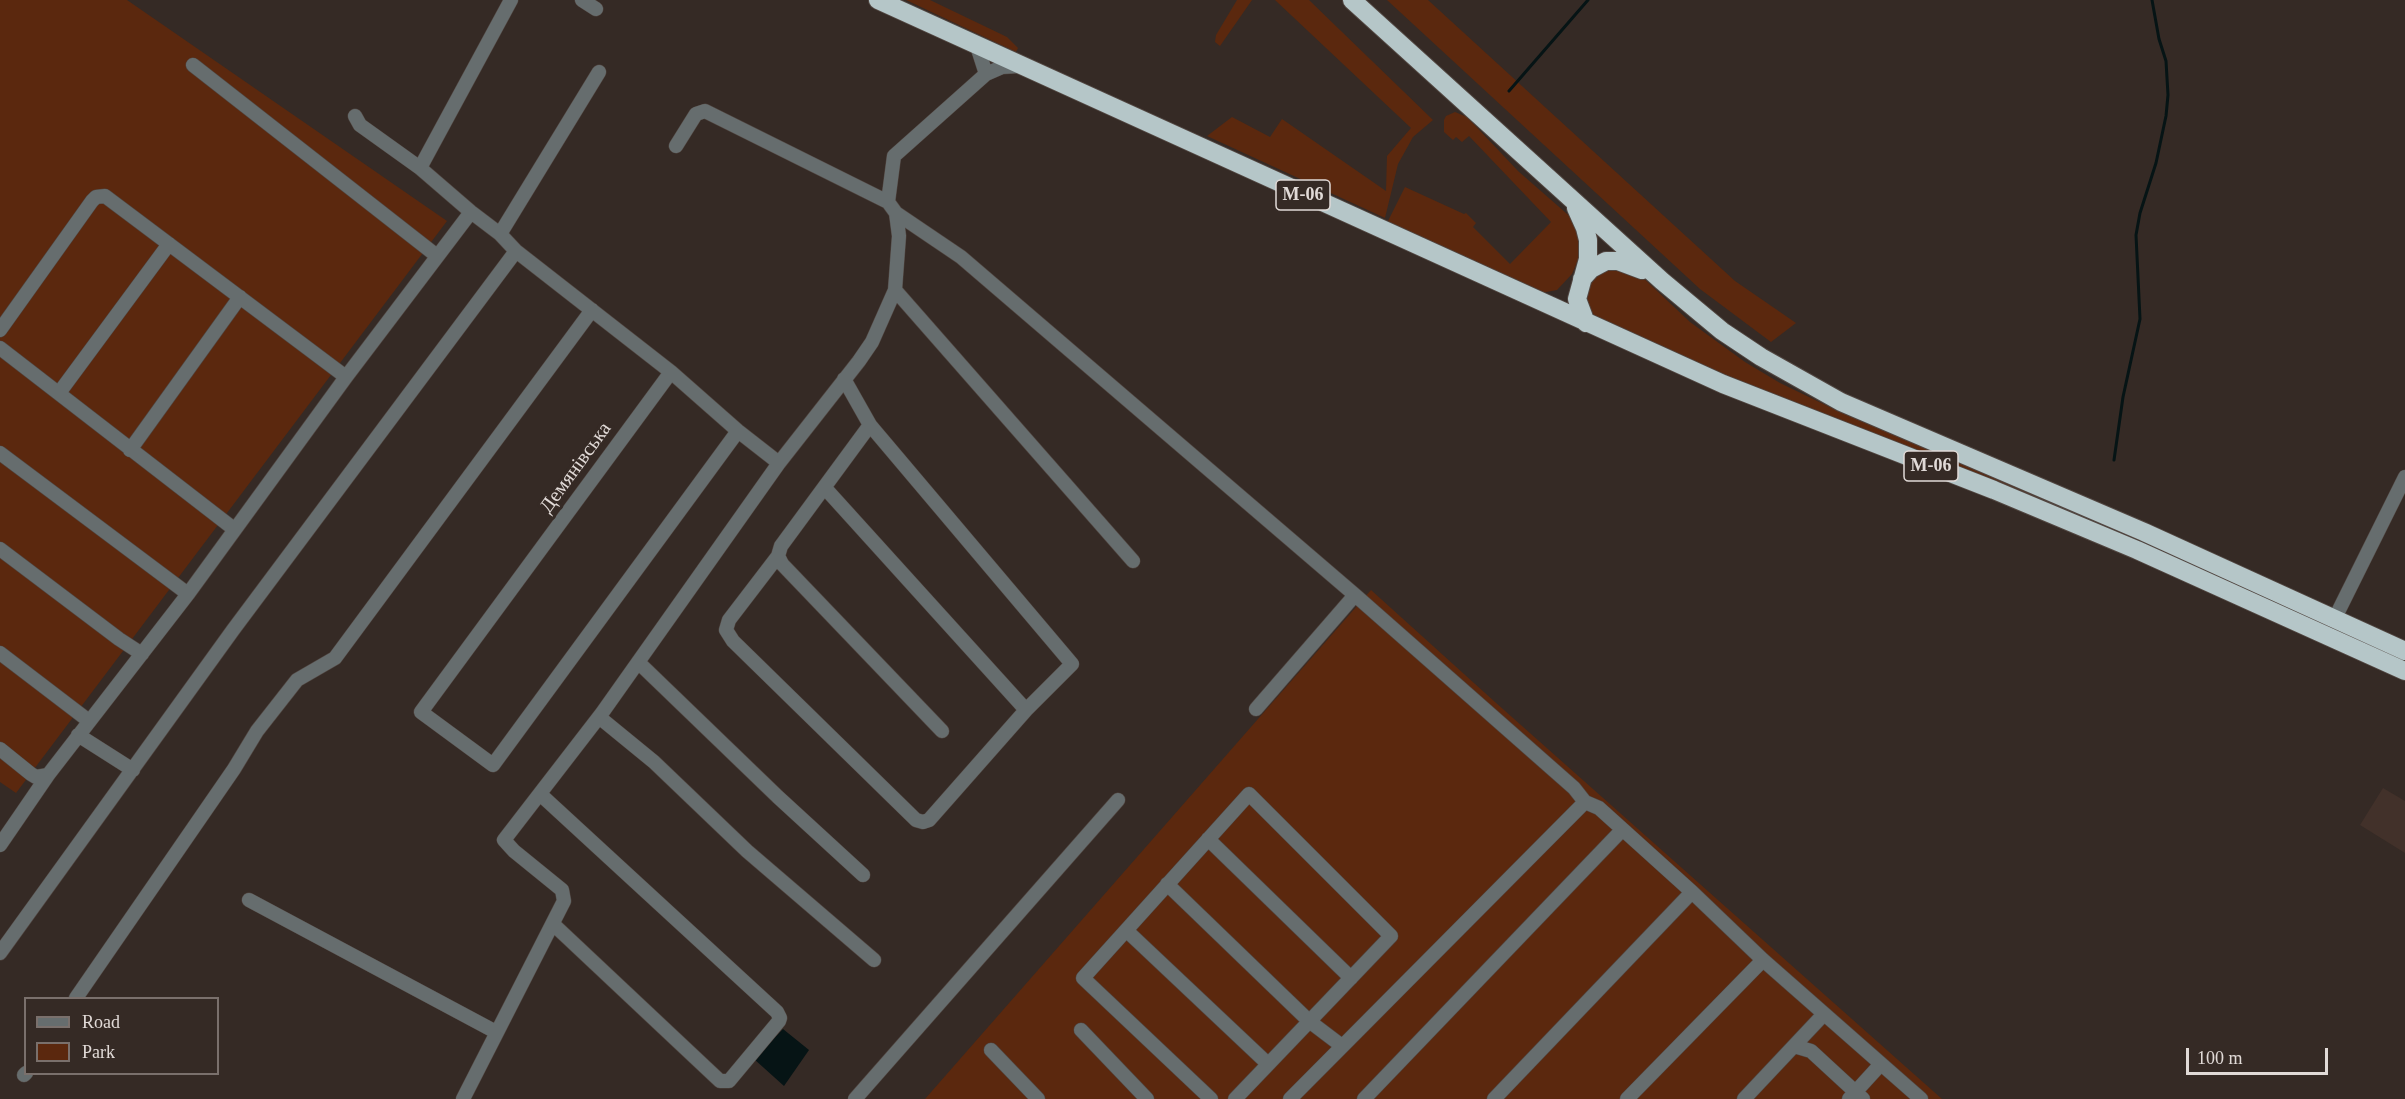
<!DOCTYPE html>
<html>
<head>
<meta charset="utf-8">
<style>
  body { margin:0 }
  #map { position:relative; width:2405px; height:1099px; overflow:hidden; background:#352a25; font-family:"Times New Roman",serif }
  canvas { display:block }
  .legend { position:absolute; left:24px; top:997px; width:195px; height:78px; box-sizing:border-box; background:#352a25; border:2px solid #7a706c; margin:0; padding:8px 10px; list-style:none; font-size:18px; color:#e1dad7 }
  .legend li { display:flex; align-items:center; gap:12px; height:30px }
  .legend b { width:30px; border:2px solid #7a706c }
  .scale { position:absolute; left:2186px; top:1048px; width:142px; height:27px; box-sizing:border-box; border:3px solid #e1dad7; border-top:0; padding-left:8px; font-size:18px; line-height:21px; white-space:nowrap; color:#e1dad7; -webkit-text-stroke:4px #352a25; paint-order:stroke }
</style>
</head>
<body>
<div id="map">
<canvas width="2405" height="1099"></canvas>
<ul class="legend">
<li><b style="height:8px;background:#666d6e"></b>Road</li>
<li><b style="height:16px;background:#5b280e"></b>Park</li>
</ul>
<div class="scale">100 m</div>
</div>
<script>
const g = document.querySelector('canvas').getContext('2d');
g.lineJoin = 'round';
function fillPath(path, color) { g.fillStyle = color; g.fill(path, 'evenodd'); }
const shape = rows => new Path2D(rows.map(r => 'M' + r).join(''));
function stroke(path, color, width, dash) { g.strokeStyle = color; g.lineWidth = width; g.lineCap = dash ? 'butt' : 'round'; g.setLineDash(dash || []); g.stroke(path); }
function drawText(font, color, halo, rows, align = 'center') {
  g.font = font + ' "Times New Roman",serif'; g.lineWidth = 6; g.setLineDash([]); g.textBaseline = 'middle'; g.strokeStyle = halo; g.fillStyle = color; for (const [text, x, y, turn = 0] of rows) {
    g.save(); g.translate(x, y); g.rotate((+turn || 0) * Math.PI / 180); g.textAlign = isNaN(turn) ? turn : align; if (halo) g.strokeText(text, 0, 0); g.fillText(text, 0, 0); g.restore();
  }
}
fillPath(shape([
  [2383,788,2405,801,2405,853,2360,825]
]), '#42312a');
fillPath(shape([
  [0,0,127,0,447,221,16,793,0,782],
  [906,0,930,0,1007,37,1018,48,1016,52],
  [1237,0,1252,0,1220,46,1215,42,1216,35],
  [1275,0,1309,0,1433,120,1413,137,1398,164,1385,218,1207,136,1232,117,1270,137,1282,119,1386,191,1387,156,1411,128],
  [1387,0,1428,0,1735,281,1796,323,1771,342,1700,289],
  [1455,112,1467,117,1518,171,1574,220,1583,248,1572,274,1557,290,1541,293,1386,225,1405,187,1464,214,1466,213,1476,223,1473,227,1510,264,1551,222,1469,136,1462,142,1456,137,1453,140,1444,132,1444,120,1446,116],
  [1608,265,1637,272,1690,322,1745,362,1780,383,1838,411,2044,498,2405,658,2405,665,1776,397,1596,318,1590,312,1586,303,1587,283],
  [1371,590,1495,702,1942,1099,925,1099]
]), '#5b280e');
fillPath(shape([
  [783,1029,809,1050,784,1086,754,1059]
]), '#061415');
stroke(shape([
  [1509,91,1588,0],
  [2114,460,2123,397,2140,319,2136,235,2140,213,2156,163,2166,116,2168,95,2166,61,2159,39,2152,0]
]), '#061415', 3);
const minor = shape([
  [582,0,596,9],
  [977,46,986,74],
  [193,65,437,256],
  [355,116,360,125,420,168,471,212,500,234,516,251,671,372,738,431,779,463],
  [676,146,696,114,705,111,888,202],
  [420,168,511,0],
  [896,213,961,257,1355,595,1574,788,1585,802,1599,808,1692,892,1763,960,1921,1099],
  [500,234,599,72],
  [895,290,1133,561],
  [0,330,92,201,96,197,105,196,346,377],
  [0,348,234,529],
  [671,372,421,712,493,765,738,431],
  [59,393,169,244],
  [870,425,781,546,778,556,782,564,942,731],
  [130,450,240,297],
  [0,453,188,594],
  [825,488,1026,710],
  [0,549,119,639,142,654],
  [778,556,729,620,726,630,733,641,916,820,923,822,929,820,1026,710,1072,664,870,425,844,379],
  [2334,620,2405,477],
  [0,653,89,721],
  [638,662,778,797,863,875],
  [1256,709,1355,595],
  [599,717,654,762,747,851,874,960],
  [78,735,133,770],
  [0,749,31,774,36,777,48,775],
  [540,794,777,1012,780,1018,779,1021,729,1081,720,1081,553,924],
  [1208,839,1351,978],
  [0,845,48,775,188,594,346,377,471,212],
  [1167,884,1309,1021,1342,1046],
  [249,900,496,1032],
  [1127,931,1268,1064],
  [0,953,233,630,516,251],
  [76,998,234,769,257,731,297,680,335,658,592,310],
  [1081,1030,1147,1099],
  [1794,1046,1811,1051,1863,1099],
  [991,1050,1038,1099],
  [24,1075,26,1073],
  [463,1099,564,901,562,890,514,851,504,840,602,713,779,463,859,361,872,342,895,290,899,236,896,213,888,202,894,156,986,74,1002,67,1019,66],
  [855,1099,1118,800],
  [1211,1099,1083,978,1249,794,1391,936,1235,1099],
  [1290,1099,1585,802],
  [1364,1099,1622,830],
  [1494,1099,1692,892],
  [1627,1099,1763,960],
  [1744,1099,1824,1014],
  [1849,1099,1880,1065]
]);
const highway = shape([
  [878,0,1723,384,1994,490,2137,550,2405,671],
  [1352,0,1662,281,1722,331,1761,357,1841,402,2144,532,2405,651],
  [1576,208,1585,228,1588,240,1588,259,1577,299,1586,323],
  [1582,279,1591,269,1606,261,1618,261,1642,270]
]);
stroke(minor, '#514641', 15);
stroke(highway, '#514641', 20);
stroke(minor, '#666d6e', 14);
stroke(highway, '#b5c6c8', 18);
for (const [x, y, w] of [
  [1303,195,54],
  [1931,466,54]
]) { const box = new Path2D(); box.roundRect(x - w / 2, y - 15, w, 30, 4.5); g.fillStyle = '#352a25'; g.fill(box); stroke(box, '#e1dad7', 1.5); }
drawText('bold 18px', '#e1dad7', null, [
  ["М-06",1303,195],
  ["М-06",1931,466]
]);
drawText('20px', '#e1dad7', '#352a25', [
  ["Демянівська",576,468,-54]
]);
</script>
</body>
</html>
